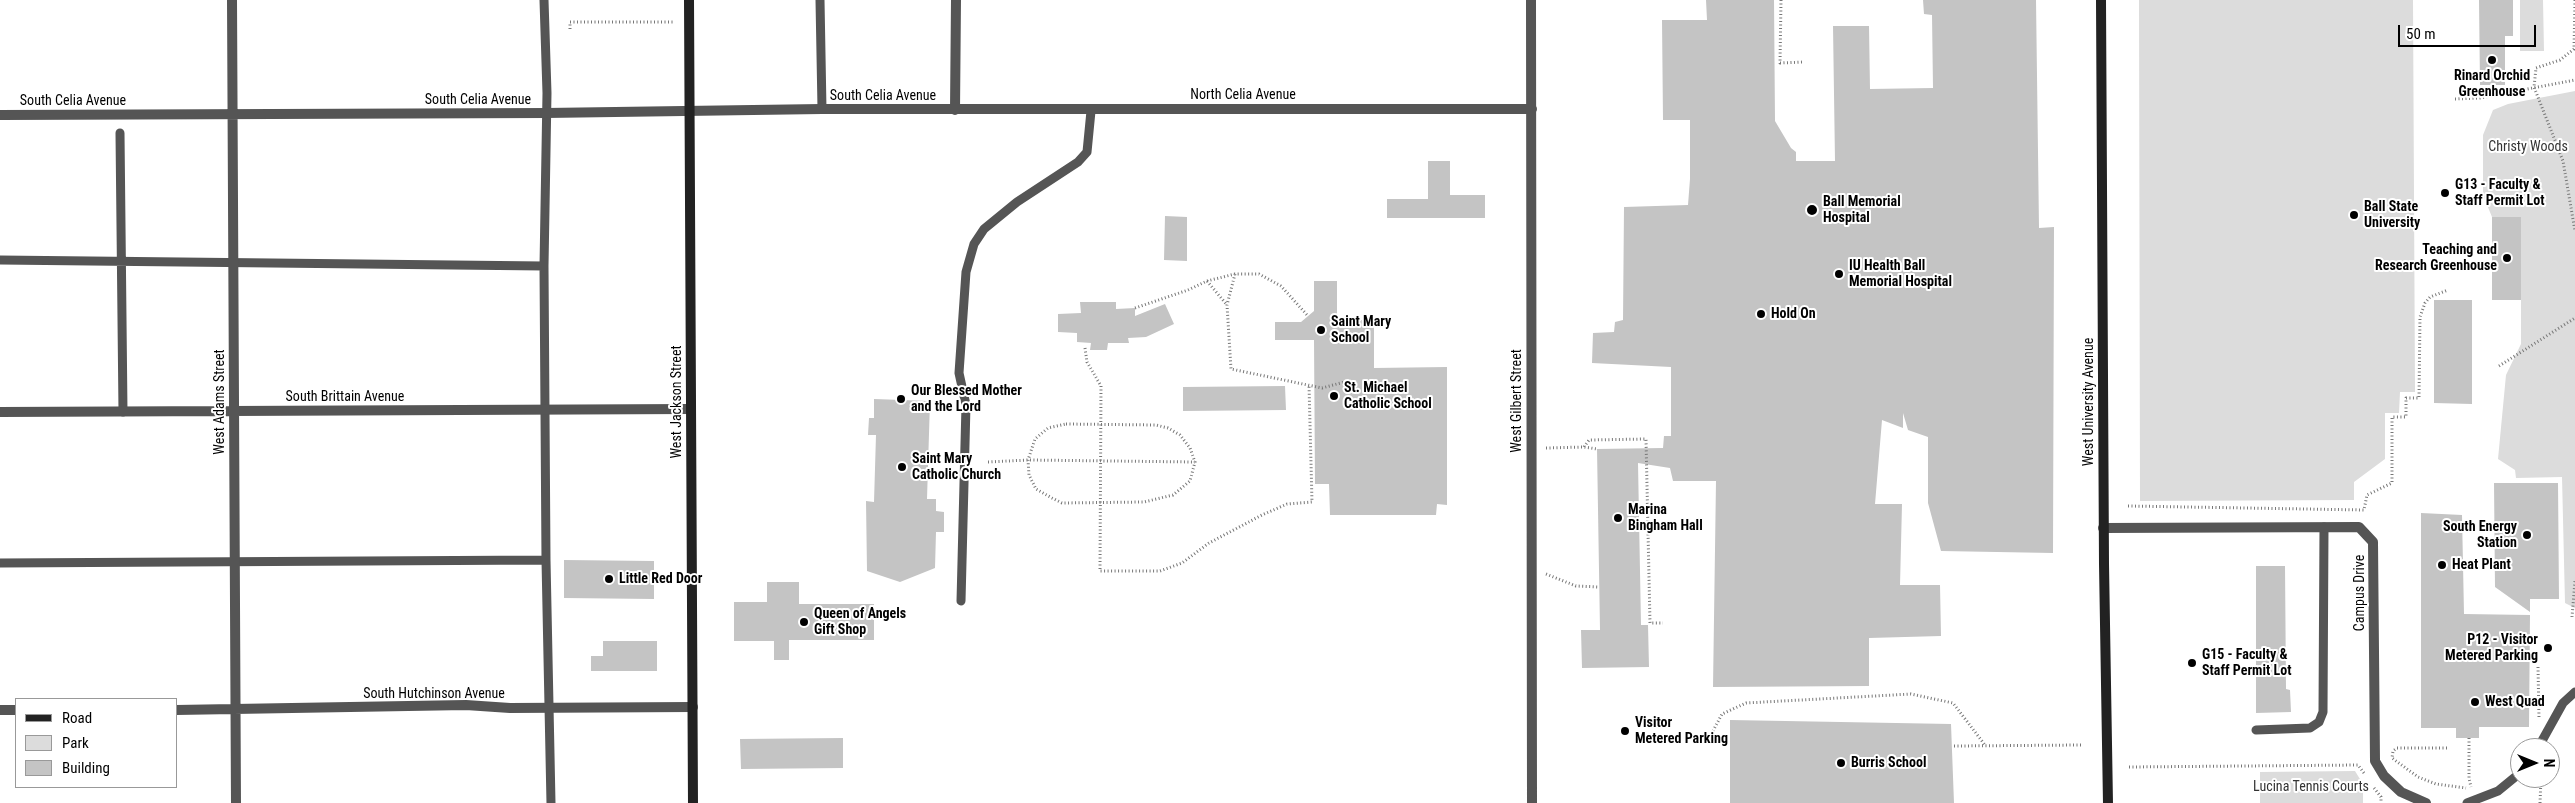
<!DOCTYPE html>
<html>
<head>
<meta charset="utf-8">
<style>
  body { margin:0 }
  #map { position:relative; width:2575px; height:803px; overflow:hidden; background:#fff; font-family:"Roboto Condensed",sans-serif }
  canvas { display:block }
  .legend { position:absolute; left:15px; top:698px; width:162px; height:90px; box-sizing:border-box; background:#fff; border:1px solid #999; margin:0; padding:6px 9px; list-style:none; font-size:15px; color:#000 }
  .legend li { display:flex; align-items:center; gap:10px; height:25px }
  .legend b { width:25px; border:1px solid #999 }
  .north { position:absolute; left:2510px; top:738px; width:50px; height:50px; box-sizing:border-box; background:#fff; border:1px solid #999; border-radius:50%; rotate:90deg; font-size:14px; font-weight:700; line-height:20px; text-align:center; color:#000 }
  .north::after { content:''; display:block; margin:auto; width:18px; height:22px; background:#000; clip-path:polygon(50% 0,100% 100%,50% 72%,0 100%) }
  .scale { position:absolute; left:2398px; top:25px; width:138px; height:22px; box-sizing:border-box; border:2px solid #000; border-top:0; padding-left:6px; font-size:15px; line-height:18px; white-space:nowrap; color:#000; -webkit-text-stroke:4px #fff; paint-order:stroke }
</style>
</head>
<body>
<div id="map">
<canvas width="2575" height="803"></canvas>
<ul class="legend">
<li><b style="height:6px;background:#222"></b>Road</li>
<li><b style="height:14px;background:#dcdcdc"></b>Park</li>
<li><b style="height:14px;background:#c4c4c4"></b>Building</li>
</ul>
<div class="north">N</div>
<div class="scale">50 m</div>
</div>
<script>
const g = document.querySelector('canvas').getContext('2d');
g.lineJoin = 'round';
function fillPath(path, color) { g.fillStyle = color; g.fill(path, 'evenodd'); }
const shape = rows => new Path2D(rows.map(r => 'M' + r).join(''));
function stroke(path, color, width, dash) { g.strokeStyle = color; g.lineWidth = width; g.lineCap = dash ? 'butt' : 'round'; g.setLineDash(dash || []); g.stroke(path); }
function drawText(font, color, halo, rows, align = 'center') {
  g.font = font + ' "Roboto Condensed",sans-serif'; g.lineWidth = 4; g.setLineDash([]); g.textBaseline = 'middle'; g.strokeStyle = halo; g.fillStyle = color; for (const [text, x, y, turn = 0] of rows) {
    g.save(); g.translate(x, y); g.rotate((+turn || 0) * Math.PI / 180); g.textAlign = isNaN(turn) ? turn : align; if (halo) g.strokeText(text, 0, 0); g.fillText(text, 0, 0); g.restore();
  }
}
fillPath(shape([
  [2139,0,2413,0,2415,392,2400,392,2399,413,2385,413,2385,459,2354,482,2354,500,2140,501],
  [2520,0,2543,0,2544,51,2520,51],
  [2575,91,2575,608,2565,603,2562,477,2516,478,2515,470,2498,459,2506,375,2521,344,2521,217,2492,217,2483,195,2483,135,2493,110,2508,104],
  [2355,771,2363,784,2363,803,2260,803,2260,772]
]), '#dcdcdc');
fillPath(shape([
  [1706,0,1774,0,1775,121,1791,148,1796,152,1796,161,1835,161,1833,26,1869,26,1870,89,1933,88,1932,15,1924,14,1923,0,2036,0,2039,228,2054,227,2053,553,1941,551,1928,503,1928,437,1908,430,1903,413,1903,428,1882,420,1875,504,1902,504,1900,585,1940,585,1941,636,1869,638,1869,686,1713,687,1716,481,1673,481,1670,468,1638,463,1641,625,1648,625,1649,667,1582,668,1581,630,1600,630,1597,449,1663,448,1664,436,1671,436,1671,367,1592,363,1593,333,1614,332,1615,322,1623,320,1624,207,1688,205,1690,179,1690,120,1663,120,1662,20,1707,20],
  [2479,0,2513,0,2513,36,2505,36,2505,85,2480,85],
  [1428,161,1450,161,1450,195,1485,195,1485,218,1387,218,1387,199,1428,199],
  [1165,216,1187,217,1187,261,1164,260],
  [2492,217,2521,217,2521,300,2492,300],
  [1314,281,1337,281,1337,320,1374,320,1374,368,1447,367,1447,505,1437,504,1436,515,1330,515,1329,484,1315,484,1314,340,1275,340,1275,322,1301,322,1314,311],
  [2434,300,2472,300,2472,404,2434,403],
  [1080,302,1116,302,1116,309,1135,308,1135,316,1165,304,1174,324,1146,337,1128,338,1129,343,1108,343,1107,350,1090,350,1091,343,1077,342,1077,333,1058,332,1058,314,1081,313],
  [1285,386,1286,410,1183,411,1183,387],
  [874,399,930,401,927,499,936,499,936,511,944,512,944,532,936,532,935,568,900,582,867,571,866,501,874,502,876,435,868,435,869,418,874,418],
  [2494,483,2558,483,2559,599,2530,599,2530,612,2495,587],
  [2421,513,2462,515,2464,614,2530,615,2529,727,2479,727,2479,738,2456,738,2456,728,2421,728],
  [564,560,654,561,654,599,564,598],
  [2256,566,2285,566,2286,689,2290,690,2291,712,2256,713],
  [767,582,799,582,799,604,874,604,874,640,789,640,789,660,774,660,774,641,734,641,734,602,767,602],
  [603,641,657,641,657,671,591,671,591,656,603,656],
  [1730,720,1951,724,1954,803,1730,803],
  [843,738,843,768,741,769,740,739]
]), '#c4c4c4');
stroke(shape([
  [1781,0,1780,63,1804,62],
  [2575,0,2574,49,2560,60,2536,68,2534,87,2563,161,2575,231],
  [570,29,570,22,674,22],
  [2455,99,2480,98,2575,80],
  [1235,274,1227,305,1231,369,1322,388,1352,380],
  [1207,281,1227,305],
  [1135,308,1188,290,1207,281,1235,274,1259,274,1281,286,1308,316],
  [1085,348,1087,362,1101,386,1100,571,1160,571,1182,563,1209,543,1262,515,1287,504,1312,502,1309,385],
  [2499,366,2575,318],
  [1066,424,1156,425,1168,428,1180,435,1190,448,1195,462,1190,481,1173,495,1144,502,1062,503,1052,498,1036,489,1029,475,1028,460,1035,439,1048,428,1066,424],
  [1584,447,1589,440,1646,439,1650,623,1663,623],
  [1546,448,1584,447,1597,449],
  [988,462,1028,460,1195,462],
  [2128,506,2364,510,2367,495,2392,483,2392,417,2406,417,2406,398,2419,398,2420,317,2425,303,2430,297,2448,290],
  [1546,574,1576,586,1599,587],
  [2572,617,2575,581],
  [2538,667,2539,718],
  [1713,731,1722,714,1746,703,1911,694,1953,703,1985,745],
  [2469,738,2469,778,2471,787],
  [1954,746,2081,745],
  [2447,748,2397,748,2393,751,2392,758,2418,777,2436,784,2466,788],
  [2129,767,2358,765,2364,773],
  [2374,788,2381,797,2381,803],
  [2540,803,2541,778]
]), '#777', 3, [1, 2.5]);
stroke(shape([
  [544,0,547,93,544,266,546,560,551,803],
  [820,0,822,109],
  [120,133,123,412],
  [0,260,544,266],
  [0,563,546,560],
  [961,601,966,405,959,373,966,272,974,244,984,229,1017,202,1078,162,1087,152,1091,111],
  [2256,730,2310,728,2319,722,2323,712,2324,527],
  [2538,748,2563,703,2575,692],
  [2467,803,2498,791,2520,773]
]), '#555', 9);
stroke(shape([
  [232,0,236,803],
  [1531,0,1532,803],
  [955,110,956,0],
  [0,115,546,113,822,109,1532,109],
  [0,412,691,409],
  [2103,528,2359,527,2373,542,2375,761,2384,776,2401,792,2426,803],
  [0,710,16,710],
  [176,710,466,705,510,708,693,707]
]), '#555', 10);
stroke(shape([
  [689,0,693,803],
  [2101,0,2104,564,2108,803]
]), '#222', 10);
for (const [x, y, r, color] of [
  [2492,60,5,"#000"],
  [2445,193,5,"#000"],
  [1812,210,6,"#000"],
  [2354,215,5,"#000"],
  [2507,258,5,"#000"],
  [1839,274,5,"#000"],
  [1761,314,5,"#000"],
  [1321,330,5,"#000"],
  [1334,396,5,"#000"],
  [901,399,5,"#000"],
  [902,467,5,"#000"],
  [1618,518,5,"#000"],
  [2527,535,5,"#000"],
  [2442,565,5,"#000"],
  [609,579,5,"#000"],
  [804,622,5,"#000"],
  [2548,648,5,"#000"],
  [2192,663,5,"#000"],
  [2475,702,5,"#000"],
  [1625,731,5,"#000"],
  [1841,763,5,"#000"]
]) { const dot = new Path2D(); dot.arc(x, y, r, 0, 2 * Math.PI); g.fillStyle = color; g.fill(dot); stroke(dot, '#fff', 2); }
drawText('bold 14px', '#000', '#fff', [
  ["Rinard Orchid",2492,76,"center"],
  ["Greenhouse",2492,92,"center"],
  ["G13 - Faculty &",2455,185],
  ["Staff Permit Lot",2455,201],
  ["Ball Memorial",1823,202],
  ["Hospital",1823,218],
  ["Ball State",2364,207],
  ["University",2364,223],
  ["Teaching and",2497,250,"right"],
  ["Research Greenhouse",2497,266,"right"],
  ["IU Health Ball",1849,266],
  ["Memorial Hospital",1849,282],
  ["Hold On",1771,314],
  ["Saint Mary",1331,322],
  ["School",1331,338],
  ["St. Michael",1344,388],
  ["Catholic School",1344,404],
  ["Our Blessed Mother",911,391],
  ["and the Lord",911,407],
  ["Saint Mary",912,459],
  ["Catholic Church",912,475],
  ["Marina",1628,510],
  ["Bingham Hall",1628,526],
  ["South Energy",2517,527,"right"],
  ["Station",2517,543,"right"],
  ["Heat Plant",2452,565],
  ["Little Red Door",619,579],
  ["Queen of Angels",814,614],
  ["Gift Shop",814,630],
  ["P12 - Visitor",2538,640,"right"],
  ["Metered Parking",2538,656,"right"],
  ["G15 - Faculty &",2202,655],
  ["Staff Permit Lot",2202,671],
  ["West Quad",2485,702],
  ["Visitor",1635,723],
  ["Metered Parking",1635,739],
  ["Burris School",1851,763]
], 'left');
drawText('14px', '#000', '#fff', [
  ["North Celia Avenue",1243,95],
  ["South Celia Avenue",883,96],
  ["South Celia Avenue",478,100],
  ["South Celia Avenue",73,101],
  ["South Brittain Avenue",345,397],
  ["West Gilbert Street",1517,401,-90],
  ["West Adams Street",220,402,-90],
  ["West Jackson Street",677,402,-90],
  ["West University Avenue",2089,402,-90],
  ["Campus Drive",2360,593,-90],
  ["South Hutchinson Avenue",434,694]
]);
drawText('14px', '#333', '#fff', [
  ["Christy Woods",2528,147],
  ["Lucina Tennis Courts",2311,787]
]);
</script>
</body>
</html>
